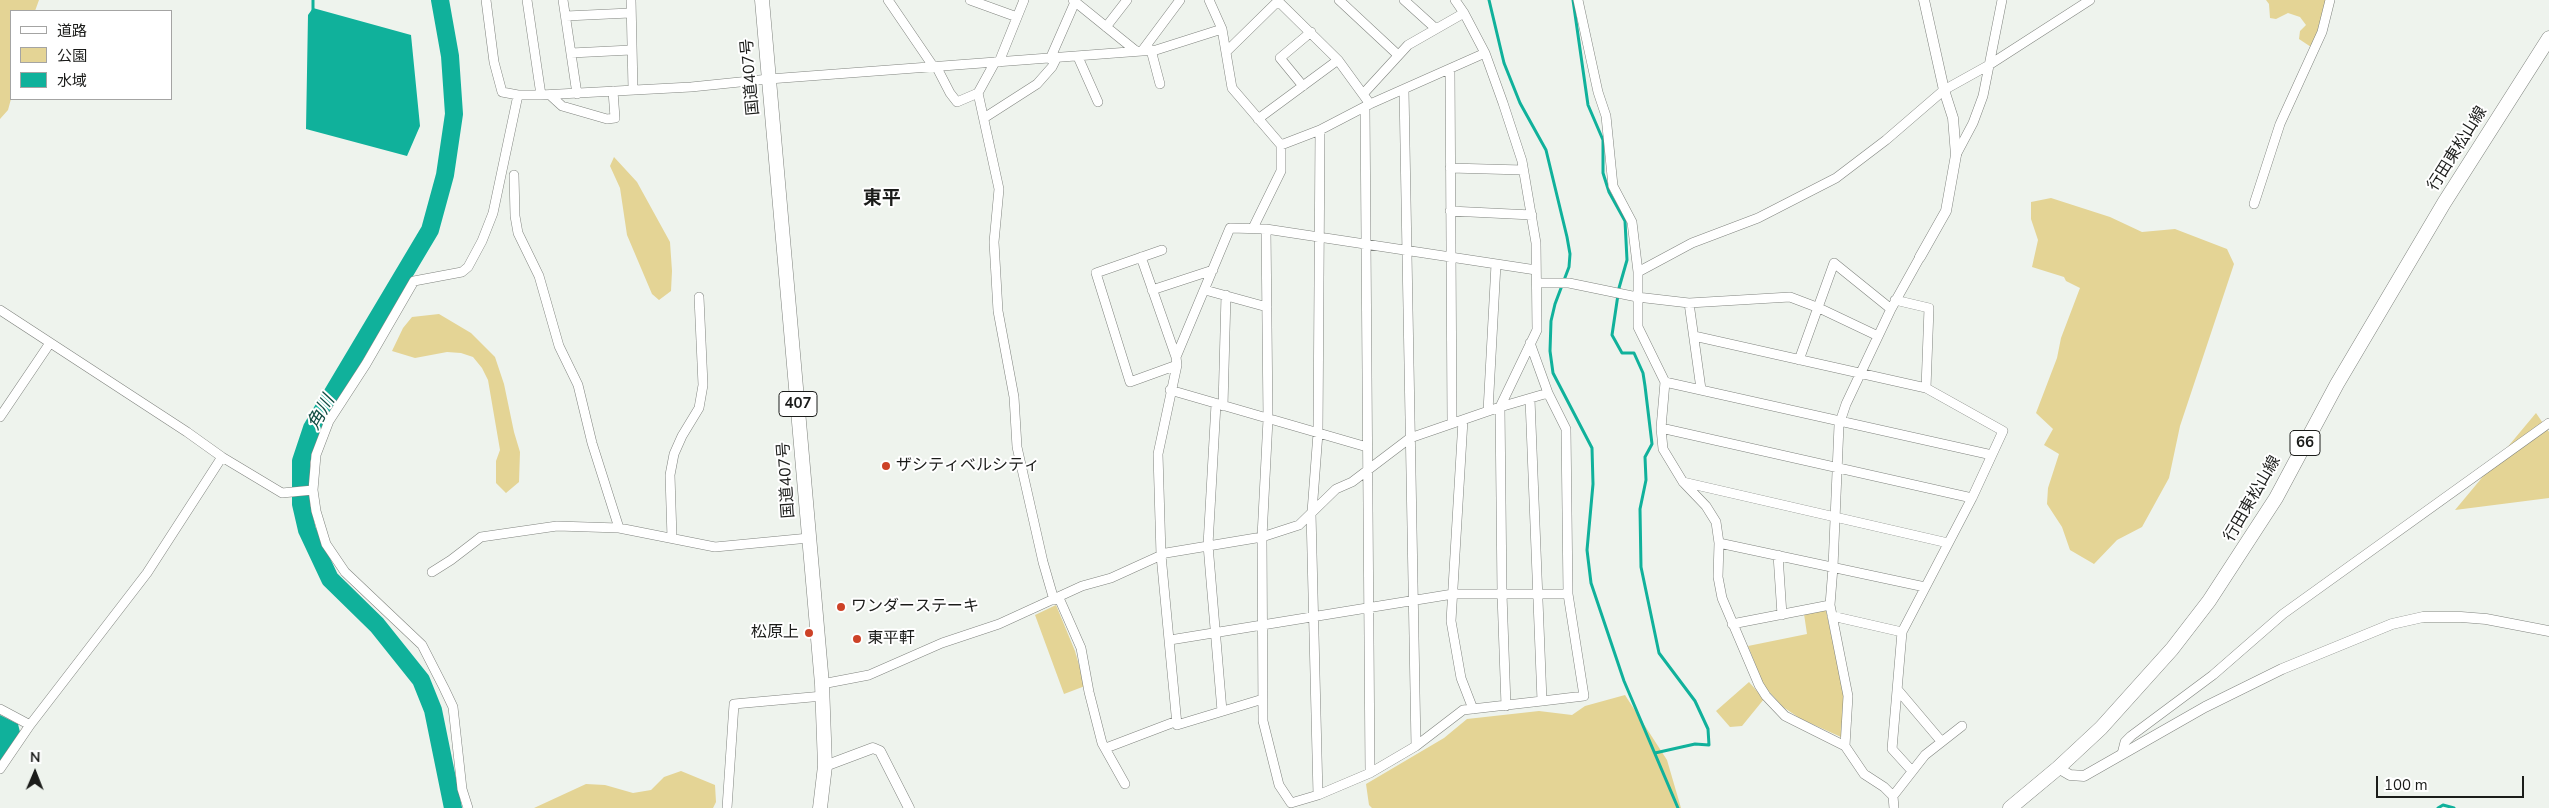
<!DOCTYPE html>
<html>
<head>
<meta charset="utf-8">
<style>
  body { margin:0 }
  #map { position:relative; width:2549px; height:808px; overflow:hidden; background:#eef3ed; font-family:"Nunito Sans","Noto Sans JP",sans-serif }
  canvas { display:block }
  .legend { position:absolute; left:10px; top:10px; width:162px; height:90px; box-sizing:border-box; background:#fff; border:1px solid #a4a4a3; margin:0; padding:6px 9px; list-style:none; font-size:15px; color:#1b1c1a }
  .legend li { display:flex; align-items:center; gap:10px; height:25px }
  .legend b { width:25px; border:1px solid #a4a4a3 }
  .north { position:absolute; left:10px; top:748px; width:50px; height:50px; -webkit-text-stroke:4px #fff; paint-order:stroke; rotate:1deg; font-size:14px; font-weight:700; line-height:20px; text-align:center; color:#1b1c1a }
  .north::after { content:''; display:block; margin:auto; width:18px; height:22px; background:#1b1c1a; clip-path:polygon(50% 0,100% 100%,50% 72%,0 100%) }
  .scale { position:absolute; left:2376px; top:776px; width:148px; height:22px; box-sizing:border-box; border:2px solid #1b1c1a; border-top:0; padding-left:6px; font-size:15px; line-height:18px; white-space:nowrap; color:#1b1c1a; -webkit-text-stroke:4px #fff; paint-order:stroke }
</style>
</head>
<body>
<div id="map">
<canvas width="2549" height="808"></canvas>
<ul class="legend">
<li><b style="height:6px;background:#fff"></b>道路</li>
<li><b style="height:14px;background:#e4d495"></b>公園</li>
<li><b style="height:14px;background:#10b19b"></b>水域</li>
</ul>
<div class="north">N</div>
<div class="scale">100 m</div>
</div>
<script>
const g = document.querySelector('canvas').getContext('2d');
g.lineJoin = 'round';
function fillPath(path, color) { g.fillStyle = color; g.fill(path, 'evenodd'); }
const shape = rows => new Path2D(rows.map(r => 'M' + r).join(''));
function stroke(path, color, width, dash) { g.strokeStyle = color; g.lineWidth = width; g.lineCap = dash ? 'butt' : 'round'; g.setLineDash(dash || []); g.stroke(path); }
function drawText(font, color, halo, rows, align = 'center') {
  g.font = font + ' "Nunito Sans","Noto Sans JP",sans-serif'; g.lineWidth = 4; g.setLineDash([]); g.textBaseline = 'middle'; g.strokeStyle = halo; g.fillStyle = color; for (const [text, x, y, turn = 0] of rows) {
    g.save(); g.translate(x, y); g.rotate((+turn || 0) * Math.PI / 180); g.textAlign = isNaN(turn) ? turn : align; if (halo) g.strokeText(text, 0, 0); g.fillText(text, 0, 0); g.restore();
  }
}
fillPath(shape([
  [0,0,39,0,35,11,11,11,11,99,8,110,0,119],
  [2266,0,2325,0,2327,5,2323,21,2311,47,2299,39,2300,31,2306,25,2300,17,2288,13,2276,19,2270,18,2269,4],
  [614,157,637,182,670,242,672,271,671,291,659,300,652,294,627,235,620,188,610,166],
  [2051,198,2110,217,2142,232,2175,229,2227,249,2234,264,2180,426,2169,478,2142,527,2117,540,2094,564,2070,550,2062,527,2047,504,2048,488,2059,454,2044,445,2053,429,2036,413,2057,358,2061,338,2080,288,2066,281,2064,277,2032,267,2038,240,2031,219,2031,202],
  [439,314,471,333,495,357,504,384,514,432,520,452,519,482,506,493,496,483,496,461,500,450,488,380,482,368,473,357,461,353,447,352,415,358,392,351,403,328,412,317],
  [2536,413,2549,432,2549,498,2455,510],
  [1056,605,1075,651,1085,686,1064,694,1035,615],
  [1819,611,1826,611,1840,673,1844,693,1841,737,1801,719,1783,707,1764,686,1748,646,1807,634,1804,614],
  [1749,682,1764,699,1742,726,1730,727,1716,711],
  [1625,695,1667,760,1681,808,1372,808,1369,805,1366,784,1444,738,1467,719,1539,711,1572,715,1585,706],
  [681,771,715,785,716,802,713,808,534,808,586,784,605,785,633,793,651,790,664,777]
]), '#e4d495');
fillPath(shape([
  [313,8,411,35,420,126,407,156,306,129,308,15],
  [0,715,18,724,20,732,0,762]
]), '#10b19b');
stroke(shape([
  [1489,0,1504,63,1520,103,1546,150,1567,237,1570,254,1569,267,1555,304,1551,321,1550,351,1553,373,1592,448,1593,484,1587,550,1591,583,1624,681,1678,808],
  [1573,0,1588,105,1603,140,1603,173,1609,192,1625,221,1627,260,1619,288,1612,335,1622,353,1634,353,1643,373,1645,386,1652,444,1645,457,1646,480,1640,509,1641,567,1659,653,1695,701,1708,729,1709,745,1695,744,1655,753],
  [313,12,313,0],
  [2438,808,2443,805,2454,808]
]), '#10b19b', 3);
stroke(shape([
  [440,0,450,56,454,114,445,175,430,230,312,428,301,461,301,504,307,530,330,579,377,625,421,680,433,710,453,808]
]), '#10b19b', 18);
const minor = shape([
  [486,0,494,62,502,92,518,95,541,95,691,87,769,79,1142,51,1180,0],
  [527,0,541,95],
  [563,0,577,94],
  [631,0,633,89],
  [888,0,933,66],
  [970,0,1017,17],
  [1073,0,1136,51],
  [1209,0,1222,29,1232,88,1281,145,1281,171,1253,228],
  [1277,0,1338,60,1370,104],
  [1339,0,1398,55],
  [1404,0,1435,28],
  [1578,0,1598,92,1606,116,1613,186,1632,222,1638,272,1638,327,1665,382],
  [566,16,630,13],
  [1106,27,1127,0],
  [1151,50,1160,84],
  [1142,51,1156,50,1222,29],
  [1226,52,1278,1],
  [571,53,631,50],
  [1078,57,1098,102],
  [1050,59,1075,2],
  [995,62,978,93,999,189,994,242,998,311,1014,397,1017,447,1043,562,1054,600],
  [999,62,1024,0],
  [936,66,950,93,957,102,978,93],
  [1450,69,1452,423],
  [1303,86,1280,58,1311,32],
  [1404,90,1416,746],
  [1364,93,1408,45,1464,13],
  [550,95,562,106,607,119,615,118,613,91],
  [1365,107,1370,773],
  [984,118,1037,84,1052,67,1056,59],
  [1258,119,1338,60],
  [1281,145,1320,130,1370,104,1485,53],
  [1956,155,1973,123,1983,96,2002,0],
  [1450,168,1523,170],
  [514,175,515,216,518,233,539,276,559,346,578,385,592,443,619,528],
  [2254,204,2280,124,2322,32,2330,0],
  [1450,211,1532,215],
  [1266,229,1268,419,1262,537,1263,721,1279,785,1291,803,1318,795,1370,773,1416,746,1463,710,1542,701,1530,399],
  [1162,250,1096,273,1130,382,1177,365],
  [1141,257,1176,357],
  [1638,272,1692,243,1758,218,1836,178,1886,140,1944,90,1989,65,2090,0],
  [1537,283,1569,283,1637,297,1689,303,1701,389],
  [1152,290,1213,270],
  [1205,290,1267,307],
  [1895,300,1929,308,1926,388],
  [1689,303,1790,297,1819,308,1878,336],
  [0,310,187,432,222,457,282,493,313,490],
  [1694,336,1926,388,2003,431,1972,498,1902,632,1892,749,1912,771],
  [1530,343,1548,393,1566,429,1568,594,1584,696,1542,701],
  [1799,360,1834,263,1891,309],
  [1170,390,1367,447],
  [1216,404,1208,545,1222,711],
  [1223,406,1226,295],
  [1488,411,1496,264],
  [0,417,50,343],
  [1463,420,1451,621,1461,678,1473,709],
  [1661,428,1972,498],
  [1683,482,1948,543],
  [1312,512,1318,433,1320,130],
  [1311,513,1318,795],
  [672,538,670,475,674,454,682,436,699,408,703,385,699,297],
  [1719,543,1925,587],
  [1778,555,1782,615],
  [432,572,451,560,481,537,557,526,619,528,715,547,809,538],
  [1059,598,1081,648,1089,692,1102,743,1125,784],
  [1832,616,1902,632],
  [1732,624,1830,605],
  [1170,640,1453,594,1568,594],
  [822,684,869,675,942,643,999,624,1082,586,1111,578,1166,553,1262,537,1299,525,1336,489,1352,482,1410,438,1500,407,1537,330,1536,243,1522,161,1503,103,1485,53,1464,13,1455,0],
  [1897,689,1941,741],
  [1263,699,1177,725,1161,555,1158,454,1177,365,1176,357,1230,228,1266,229,1536,270],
  [1506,706,1502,594,1500,407,1548,393],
  [0,709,30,725],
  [1845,746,1848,696,1830,605,1833,567,1839,425,1846,404,1891,309,1920,257],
  [1106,748,1177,721],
  [2122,754,2125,742,2131,736,2213,675,2283,614,2549,423],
  [0,769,30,725,147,573,222,457],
  [1893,796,1925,755,1962,726],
  [468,808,462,789,453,707,444,688,422,645,345,572,326,544,316,511,313,490,316,455,329,421,366,364,414,281,462,272,468,267,482,241,493,213,518,95],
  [727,808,734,704,823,696],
  [1894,808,1893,796,1884,787,1864,774,1845,746,1785,716,1766,696,1759,685,1722,598,1718,577,1719,543,1716,522,1706,506,1683,482,1663,449,1661,428,1665,382,1992,455]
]);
const tertiary = shape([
  [1920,257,1946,211,1956,155,1953,118,1944,90,1924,0],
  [825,766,873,748,880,751,909,808],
  [2058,768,2070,775,2084,776,2205,707,2282,669,2392,624,2423,617,2461,617,2486,619,2549,631]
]);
const primary = shape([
  [2010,808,2058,768,2101,728,2172,649,2209,601,2276,498,2337,384,2444,203,2549,38]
]);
const trunk = shape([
  [762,0,822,684,825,766,820,808]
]);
stroke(minor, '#80847f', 10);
stroke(tertiary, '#80847f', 11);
stroke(primary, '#80847f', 15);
stroke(trunk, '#80847f', 15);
stroke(minor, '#fff', 9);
stroke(tertiary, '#fff', 10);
stroke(primary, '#fff', 14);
stroke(trunk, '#fff', 14);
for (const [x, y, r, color] of [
  [886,466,5,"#cd4227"],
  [841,607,5,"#cd4227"],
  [809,633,5,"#cd4227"],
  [857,639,5,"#cd4227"]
]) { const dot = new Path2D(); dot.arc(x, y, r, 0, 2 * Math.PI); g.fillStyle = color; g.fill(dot); stroke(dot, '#fff', 2); }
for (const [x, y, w] of [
  [798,404,38],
  [2305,443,30]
]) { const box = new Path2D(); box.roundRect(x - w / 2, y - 12.5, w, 25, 4); g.fillStyle = '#fff'; g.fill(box); stroke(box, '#1b1c1a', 1); }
drawText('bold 15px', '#1b1c1a', null, [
  ["407",798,404],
  ["66",2305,443]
]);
drawText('16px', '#1b1c1a', '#fff', [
  ["国道407号",751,77,-95],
  ["行田東松山線",2458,149,-58],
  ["国道407号",787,480,-94],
  ["行田東松山線",2253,499,-60]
]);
drawText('16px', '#1b1c1a', '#fff', [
  ["ザシティベルシティ",896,466],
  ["ワンダーステーキ",851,607],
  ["松原上",799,633,"right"],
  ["東平軒",867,639]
], 'left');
drawText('italic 18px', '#124c43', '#fff', [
  ["角川",322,413,-61]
]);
drawText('bold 19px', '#1b1c1a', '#fff', [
  ["東平",882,199]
]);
</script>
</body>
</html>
